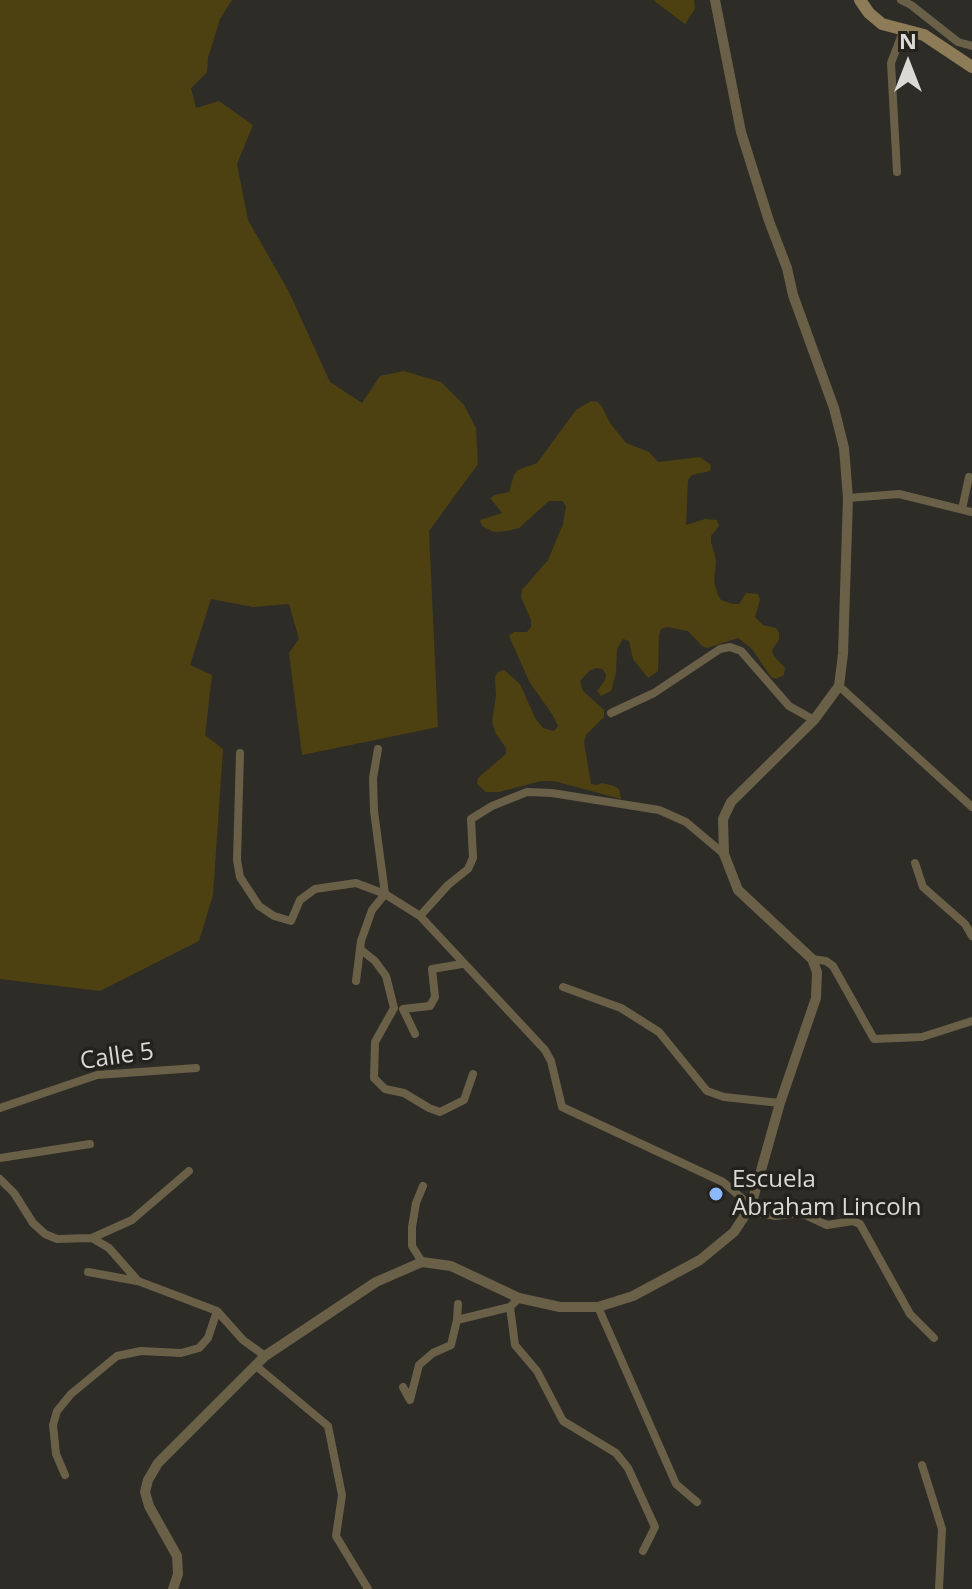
<!DOCTYPE html>
<html>
<head>
<meta charset="utf-8">
<style>
  body { margin:0 }
  #map { position:relative; width:972px; height:1589px; overflow:hidden; background:#2e2c26; font-family:"Open Sans",sans-serif }
  canvas { display:block }
  .north { position:absolute; left:868px; top:24px; width:80px; height:80px; -webkit-text-stroke:6px #24221c; paint-order:stroke; rotate:0deg; font-size:22px; font-weight:700; line-height:32px; text-align:center; color:#dad9d5 }
  .north::after { content:''; display:block; margin:auto; width:28px; height:36px; background:#dad9d5; clip-path:polygon(50% 0,100% 100%,50% 72%,0 100%) }
</style>
</head>
<body>
<div id="map">
<canvas width="972" height="1589"></canvas>
<div class="north">N</div>
</div>
<script>
const g = document.querySelector('canvas').getContext('2d');
g.lineJoin = 'round';
function fillPath(path, color) { g.fillStyle = color; g.fill(path, 'evenodd'); }
const shape = rows => new Path2D(rows.map(r => 'M' + r).join(''));
function stroke(path, color, width, dash) { g.strokeStyle = color; g.lineWidth = width; g.lineCap = dash ? 'butt' : 'round'; g.setLineDash(dash || []); g.stroke(path); }
function drawText(font, color, halo, rows, align = 'center') {
  g.font = font + ' "Open Sans",sans-serif'; g.lineWidth = 7; g.setLineDash([]); g.textBaseline = 'middle'; g.strokeStyle = halo; g.fillStyle = color; for (const [text, x, y, turn = 0] of rows) {
    g.save(); g.translate(x, y); g.rotate((+turn || 0) * Math.PI / 180); g.textAlign = isNaN(turn) ? turn : align; if (halo) g.strokeText(text, 0, 0); g.fillText(text, 0, 0); g.restore();
  }
}
fillPath(shape([
  [0,0,232,0,220,19,208,58,207,72,191,88,196,108,219,101,253,125,237,164,248,220,289,292,330,382,362,403,380,376,404,371,441,382,464,405,476,428,478,464,429,531,438,727,302,755,289,653,299,639,289,604,253,607,211,599,190,665,212,675,205,735,223,749,213,895,199,941,100,991,0,979],
  [653,0,694,0,695,9,685,24],
  [591,401,598,402,602,407,610,423,626,443,649,452,658,462,700,457,711,465,710,471,692,475,688,480,686,525,705,519,717,520,719,526,711,536,711,542,716,560,714,582,718,595,721,600,733,604,739,604,746,593,758,594,760,600,755,617,763,625,776,628,779,633,779,640,772,650,773,655,785,668,784,675,776,679,771,677,752,649,738,638,707,648,701,645,688,631,667,627,661,629,659,635,658,671,648,678,633,659,629,641,623,639,617,649,616,673,611,691,601,696,597,691,605,680,606,674,602,669,596,668,589,671,580,681,583,691,604,710,604,717,586,735,584,742,591,784,597,785,602,783,614,786,619,789,621,799,554,781,541,781,499,792,486,792,477,784,478,778,506,754,506,748,496,734,492,722,496,696,495,677,498,672,504,670,520,684,535,718,543,728,554,731,558,726,552,714,530,683,509,636,514,632,527,632,531,627,531,620,521,597,522,590,548,560,563,524,566,506,562,501,549,501,519,528,507,531,494,532,482,526,480,520,502,513,490,498,495,495,509,492,514,475,518,470,537,463,576,410]
]), '#4d4112');
stroke(shape([
  [901,0,911,5,958,42,972,46],
  [897,172,891,63,904,29],
  [848,498,899,494,972,512],
  [962,509,969,477],
  [839,686,972,807],
  [611,713,654,693,720,649,730,647,741,651,789,706,814,720],
  [240,753,237,860,240,877,259,906,274,916,291,921,300,900,315,889,356,883,385,894,420,916,545,1050,551,1061,562,1107,723,1182,751,1206],
  [915,863,923,887,965,924,972,936],
  [420,916,448,885,468,869,473,858,471,819,492,806,527,792,552,793,659,810,686,822,724,854],
  [360,949,375,961,386,976,394,1008,375,1042,374,1078,385,1089,404,1093,429,1108,440,1112,464,1100,473,1074],
  [812,959,826,961,833,966,874,1039,922,1037,972,1021],
  [356,981,361,941,372,910,385,894,374,811,373,778,378,749],
  [563,987,621,1008,659,1032,707,1091,724,1097,780,1103],
  [415,1034,403,1009,430,1006,435,997,432,969,462,964],
  [0,1108,97,1075,196,1068],
  [0,1158,90,1144],
  [0,1179,14,1193,33,1223,45,1234,57,1239,92,1238,109,1248,138,1281,217,1311,243,1340,265,1356],
  [748,1211,775,1216,801,1213,827,1225,853,1221,860,1224,910,1314,934,1338],
  [92,1238,132,1220,189,1171],
  [422,1262,412,1246,412,1227,416,1203,423,1186],
  [88,1272,137,1281],
  [519,1298,510,1307,515,1345,537,1371,563,1421,616,1453,628,1468,655,1527,643,1551],
  [598,1307,676,1484,697,1502],
  [457,1320,458,1304],
  [255,1365,328,1426,342,1495,336,1536,368,1589],
  [403,1387,410,1400,419,1365,433,1353,451,1345,457,1320,510,1307],
  [922,1465,942,1529,939,1589],
  [65,1475,56,1454,53,1425,57,1411,71,1394,117,1356,141,1351,181,1353,199,1348,208,1338,217,1311]
]), '#6a6048', 8);
stroke(shape([
  [173,1589,178,1574,177,1556,149,1506,145,1492,148,1480,158,1463,265,1356,376,1282,422,1262,451,1266,519,1298,560,1307,598,1307,633,1296,700,1260,734,1232,751,1206,780,1103,816,998,817,972,812,959,738,890,724,854,723,819,731,802,814,720,839,686,843,654,848,498,844,448,834,408,793,295,787,268,769,221,741,132,715,0]
]), '#6a6048', 10);
stroke(shape([
  [860,0,869,13,882,24,924,35,972,67]
]), '#8d7c57', 12);
for (const [x, y, r, color] of [
  [716,1194,8,"#8cb9fc"]
]) { const dot = new Path2D(); dot.arc(x, y, r, 0, 2 * Math.PI); g.fillStyle = color; g.fill(dot); stroke(dot, '#24221c', 3); }
drawText('24px', '#dad9d5', '#24221c', [
  ["Calle 5",117,1057,-8]
]);
drawText('24px', '#dad9d5', '#24221c', [
  ["Escuela",732,1180],
  ["Abraham Lincoln",732,1208]
], 'left');
</script>
</body>
</html>
